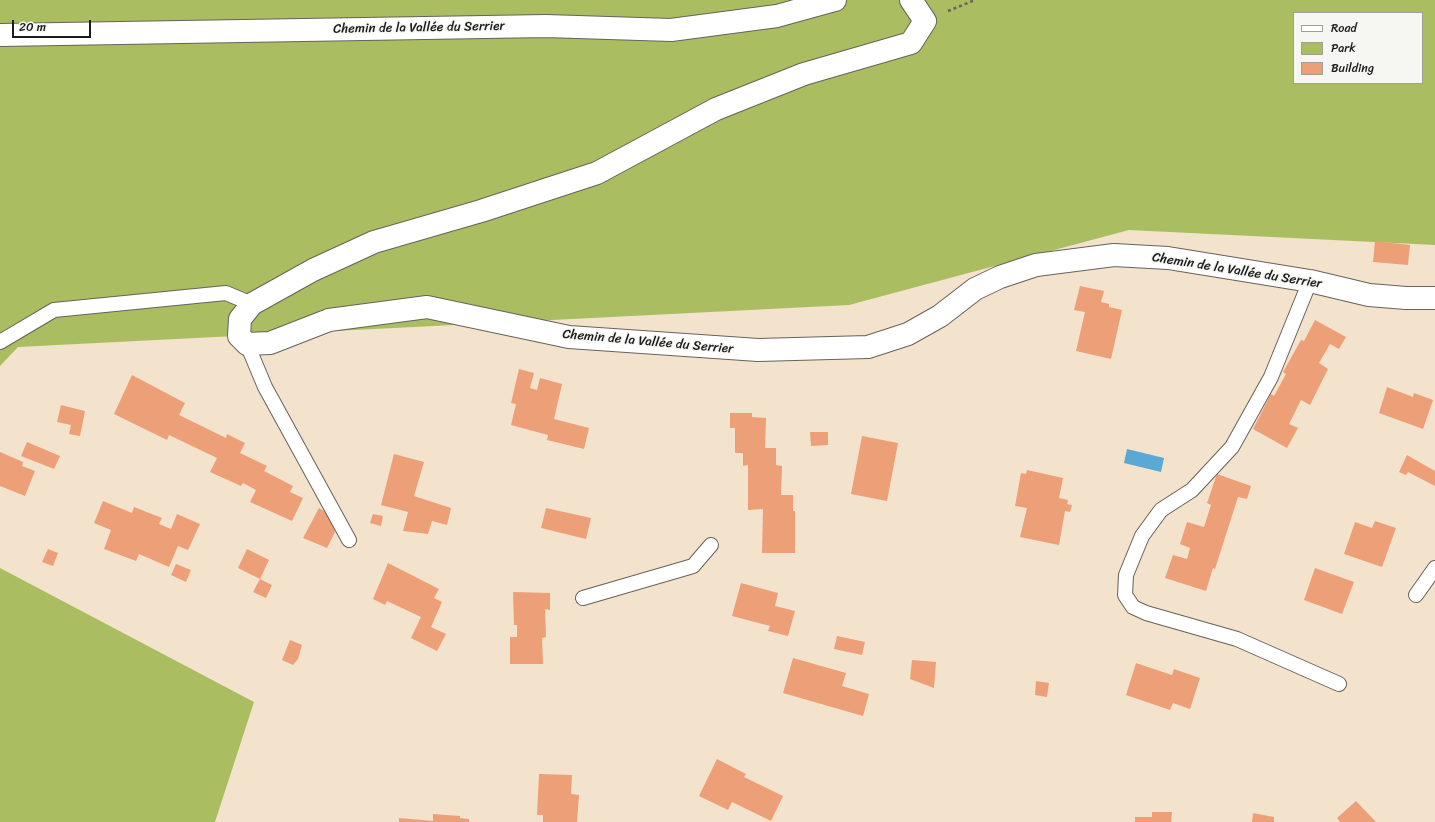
<!DOCTYPE html>
<html>
<head>
<meta charset="utf-8">
<style>
  body { margin:0 }
  #map { position:relative; width:1435px; height:822px; overflow:hidden; background:#f3e3cd; font-family:Sriracha,sans-serif }
  canvas { display:block }
  .legend { position:absolute; left:1293px; top:12px; width:130px; height:72px; box-sizing:border-box; background:#f6f6f2; border:1px solid #9f9f9c; margin:0; padding:5px 7px; list-style:none; font-size:12px; color:#1c1c1c }
  .legend li { display:flex; align-items:center; gap:8px; height:20px }
  .legend b { width:20px; border:1px solid #9f9f9c }
  .scale { position:absolute; left:12px; top:20px; width:79px; height:18px; box-sizing:border-box; border:2px solid #1c1c1c; border-top:0; padding-left:5px; font-size:12px; line-height:14px; white-space:nowrap; color:#1c1c1c; -webkit-text-stroke:3px #f6f6f2; paint-order:stroke }
</style>
</head>
<body>
<div id="map">
<canvas width="1435" height="822"></canvas>
<ul class="legend">
<li><b style="height:5px;background:#fff"></b>Road</li>
<li><b style="height:11px;background:#abbd61"></b>Park</li>
<li><b style="height:11px;background:#ed9f78"></b>Building</li>
</ul>
<div class="scale">20 m</div>
</div>
<script>
const g = document.querySelector('canvas').getContext('2d');
g.lineJoin = 'round';
function fillPath(path, color) { g.fillStyle = color; g.fill(path, 'evenodd'); }
const shape = rows => new Path2D(rows.map(r => 'M' + r).join(''));
function stroke(path, color, width, dash) { g.strokeStyle = color; g.lineWidth = width; g.lineCap = dash ? 'butt' : 'round'; g.setLineDash(dash || []); g.stroke(path); }
function drawText(font, color, halo, rows, align = 'center') {
  g.font = font + ' Sriracha,sans-serif'; g.lineWidth = 3; g.setLineDash([]); g.textBaseline = 'middle'; g.strokeStyle = halo; g.fillStyle = color; for (const [text, x, y, turn = 0] of rows) {
    g.save(); g.translate(x, y); g.rotate((+turn || 0) * Math.PI / 180); g.textAlign = isNaN(turn) ? turn : align; if (halo) g.strokeText(text, 0, 0); g.fillText(text, 0, 0); g.restore();
  }
}
fillPath(shape([
  [0,0,1435,0,1435,245,1129,230,849,305,18,347,0,366],
  [1294,13,1422,13,1422,83,1294,83],
  [0,568,254,702,215,822,0,822]
]), '#abbd61');
fillPath(shape([
  [1127,449,1164,458,1161,472,1124,463]
]), '#5aa8d4');
fillPath(shape([
  [1375,241,1410,245,1408,265,1373,262],
  [1080,286,1104,291,1101,302,1109,304,1109,307,1122,310,1111,359,1076,351,1085,312,1074,310],
  [1315,320,1346,337,1339,349,1330,344,1319,363,1328,369,1310,405,1301,400,1289,424,1298,428,1287,448,1253,429,1271,394,1274,396,1286,374,1283,372,1301,340,1304,341],
  [519,369,534,373,530,388,537,390,540,378,562,384,554,419,589,428,584,449,547,440,548,435,511,425,516,404,511,403],
  [132,375,185,403,179,415,226,438,227,434,245,443,240,453,267,466,264,471,293,486,290,492,303,498,292,521,250,502,256,490,243,483,241,486,210,472,217,458,169,435,167,440,114,414],
  [1387,387,1413,397,1414,393,1433,400,1423,429,1379,413],
  [61,405,85,411,80,436,69,434,71,425,57,422],
  [730,413,752,413,752,417,766,418,765,448,776,448,776,465,782,466,781,495,793,495,793,511,795,511,795,553,762,553,763,509,748,510,748,465,743,466,743,453,735,453,735,428,730,428],
  [810,432,828,432,828,445,811,446],
  [862,436,898,443,887,501,851,494],
  [27,442,60,456,54,469,21,456],
  [0,452,23,462,22,466,35,471,25,496,0,486],
  [394,454,424,462,414,496,451,508,447,525,432,521,428,534,403,531,408,512,381,505],
  [1407,455,1435,471,1435,486,1408,472,1406,475,1399,472],
  [1027,470,1063,478,1059,498,1068,500,1067,504,1072,505,1070,512,1065,511,1059,545,1020,537,1027,508,1015,506,1021,473,1026,474],
  [1217,474,1251,486,1247,499,1238,497,1215,569,1213,568,1206,591,1165,578,1173,555,1187,559,1190,548,1180,544,1187,522,1204,527,1211,505,1207,503],
  [103,501,132,513,134,507,162,518,159,524,171,529,177,514,200,524,188,550,178,546,169,567,139,554,136,561,104,549,111,530,94,523],
  [319,508,329,514,335,532,327,548,303,538],
  [546,508,591,518,586,539,541,528],
  [373,514,383,516,381,526,370,523],
  [1375,521,1396,528,1382,567,1344,554,1355,522,1372,528],
  [48,549,58,553,53,566,42,562],
  [247,549,269,560,260,579,238,568],
  [388,563,439,589,434,598,442,602,431,627,446,634,437,651,411,638,421,617,387,601,385,605,373,599],
  [176,564,191,570,186,582,171,575],
  [1315,568,1354,582,1342,614,1304,600],
  [260,579,272,585,266,598,253,592],
  [741,583,778,593,775,606,795,611,788,636,768,631,770,626,732,616],
  [513,592,550,593,550,610,545,609,546,637,542,638,543,664,510,664,510,637,517,637,517,625,514,625],
  [837,636,865,642,862,655,834,649],
  [290,640,302,645,298,659,293,665,282,660],
  [793,658,846,673,842,686,869,694,863,716,783,693],
  [912,660,936,662,934,688,910,679],
  [1136,663,1172,675,1174,669,1200,678,1190,709,1173,703,1170,710,1126,695],
  [1036,681,1049,683,1047,697,1035,695],
  [717,759,746,774,744,777,783,796,771,821,732,802,728,810,699,796],
  [539,774,572,775,571,794,579,795,577,822,543,822,543,815,537,815],
  [1356,801,1376,822,1340,822,1337,818],
  [1152,812,1172,812,1171,822,1135,822,1135,817,1152,817],
  [1253,813,1274,817,1274,822,1252,822],
  [433,814,460,816,460,818,469,819,469,822,399,822,399,818,433,821]
]), '#ed9f78');
const lane = shape([
  [1310,281,1271,377,1232,447,1192,490,1161,510,1142,536,1126,575,1125,595,1133,607,1146,613,1237,639,1339,684],
  [0,342,54,310,226,293,252,304],
  [247,344,265,387,349,540],
  [1416,595,1435,568],
  [583,598,693,566,711,545]
]);
const street = shape([
  [911,0,925,21,911,43,804,74,716,109,597,173,481,211,374,242,313,270,252,304,240,319,239,336,247,344,270,343,329,320,427,307,569,337,758,350,868,347,908,334,940,316,975,289,1000,277,1036,265,1114,255,1168,258,1310,281,1369,295,1406,298,1435,298],
  [0,35,546,26,671,30,777,16,835,0]
]);
stroke(lane, '#67625a', 16);
stroke(street, '#67625a', 24);
stroke(shape([
  [948,11,975,0]
]), '#67625a', 2.5, [3, 3]);
stroke(lane, '#fff', 14);
stroke(street, '#fff', 22);
drawText('13px', '#1c1c1c', '#f6f6f2', [
  ["Chemin de la Vallée du Serrier",419,28,-1],
  ["Chemin de la Vallée du Serrier",1237,271,9],
  ["Chemin de la Vallée du Serrier",648,342,5]
]);
</script>
</body>
</html>
